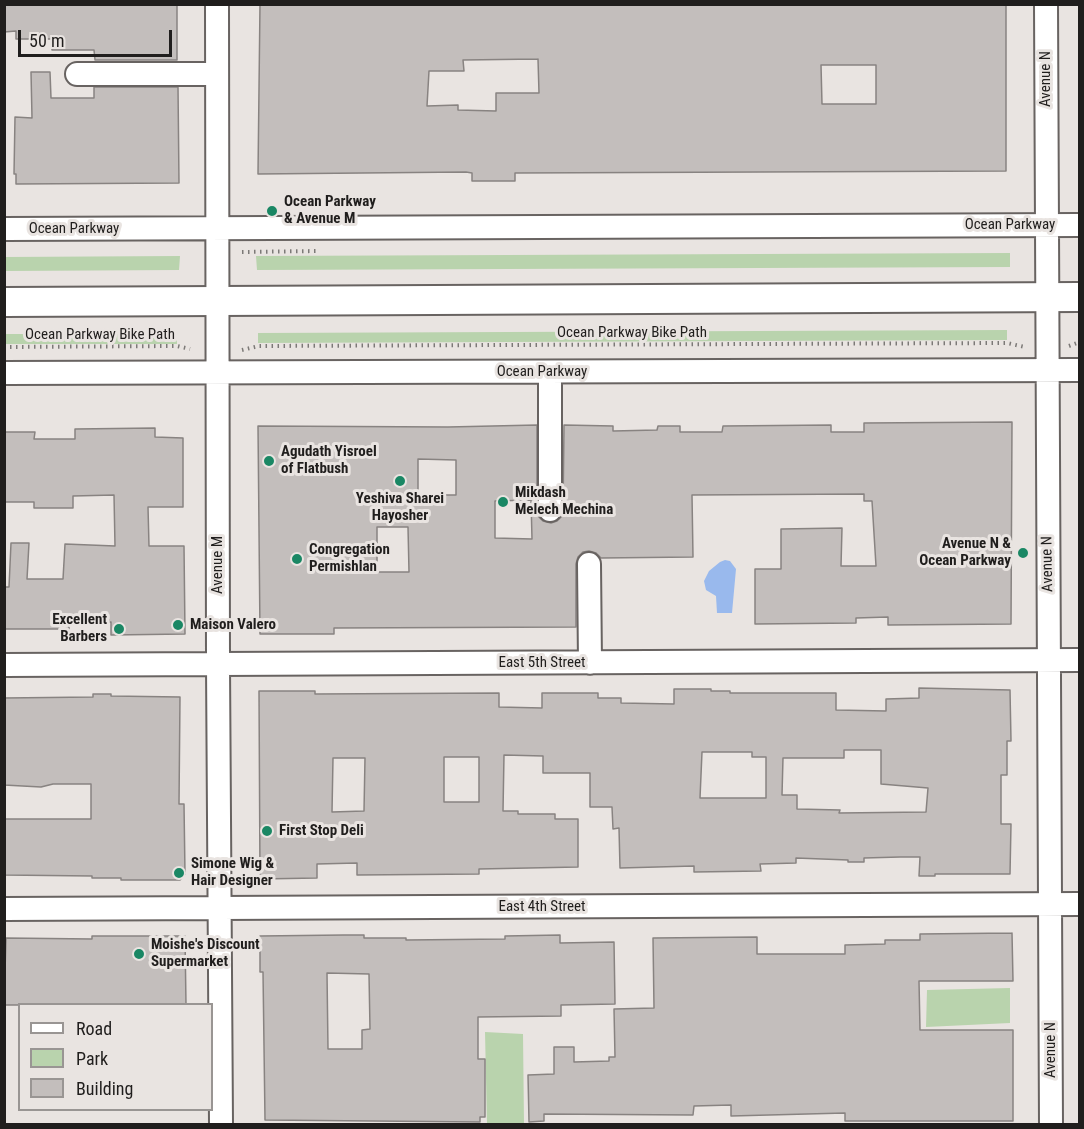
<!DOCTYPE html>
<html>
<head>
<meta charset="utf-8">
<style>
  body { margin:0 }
  #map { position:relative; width:1084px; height:1129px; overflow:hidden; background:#e9e4e1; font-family:"Roboto Condensed",sans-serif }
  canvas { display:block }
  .frame { position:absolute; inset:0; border:6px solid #201e1d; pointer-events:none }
  .legend { position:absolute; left:18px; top:1003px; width:195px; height:108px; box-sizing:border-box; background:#e9e4e1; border:2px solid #999593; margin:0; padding:8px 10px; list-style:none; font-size:18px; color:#201e1d }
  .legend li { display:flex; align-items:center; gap:12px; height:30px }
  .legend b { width:30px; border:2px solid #999593 }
  .scale { position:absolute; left:18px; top:30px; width:154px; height:27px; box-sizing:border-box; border:3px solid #201e1d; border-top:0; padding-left:8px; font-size:18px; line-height:21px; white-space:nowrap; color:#201e1d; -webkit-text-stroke:4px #e9e4e1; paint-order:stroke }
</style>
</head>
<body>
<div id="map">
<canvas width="1084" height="1129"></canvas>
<div class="frame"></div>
<ul class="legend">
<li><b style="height:8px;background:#fff"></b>Road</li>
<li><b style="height:16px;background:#b9d3ad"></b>Park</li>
<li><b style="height:16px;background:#c3bebc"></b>Building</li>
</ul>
<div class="scale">50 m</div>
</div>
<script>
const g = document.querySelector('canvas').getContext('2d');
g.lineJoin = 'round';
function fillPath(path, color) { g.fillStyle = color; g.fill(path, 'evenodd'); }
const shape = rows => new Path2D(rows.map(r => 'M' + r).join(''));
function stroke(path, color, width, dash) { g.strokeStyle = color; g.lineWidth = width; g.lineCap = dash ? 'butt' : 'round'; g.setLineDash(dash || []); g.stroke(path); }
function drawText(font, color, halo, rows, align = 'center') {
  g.font = font + ' "Roboto Condensed",sans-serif'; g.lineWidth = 6; g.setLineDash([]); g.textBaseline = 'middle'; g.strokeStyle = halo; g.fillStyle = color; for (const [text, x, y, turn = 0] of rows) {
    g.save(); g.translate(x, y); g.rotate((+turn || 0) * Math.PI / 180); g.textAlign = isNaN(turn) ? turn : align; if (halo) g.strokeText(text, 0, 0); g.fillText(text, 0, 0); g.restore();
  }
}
fillPath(shape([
  [1010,253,1010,267,257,270,256,256],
  [180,256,179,270,5,271,5,257],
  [1007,330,1007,340,258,343,258,333],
  [5,334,177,334,177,344,5,344],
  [1010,988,1010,1023,926,1027,927,990],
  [485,1032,523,1034,524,1124,487,1124]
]), '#b9d3ad');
fillPath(shape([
  [725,560,730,561,736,569,732,613,717,613,716,596,706,590,704,581,709,571,720,562]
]), '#99b9ed');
const building = shape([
  [4,4,177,4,177,60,95,60,94,50,52,50,52,39,16,39,16,31,4,32,4,4],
  [260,4,1006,4,1006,171,515,173,515,181,472,181,472,173,466,172,258,174,260,4],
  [538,59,539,93,496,93,496,111,458,110,458,105,427,106,429,71,464,71,463,60,538,59],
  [821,65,876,65,876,104,822,104,821,65],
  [31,72,50,72,51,98,94,98,94,87,178,87,179,183,16,184,16,174,14,174,15,117,32,118,31,72],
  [1012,422,1011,624,888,625,888,617,856,618,856,623,755,624,755,569,781,569,781,529,842,528,841,566,876,566,872,501,864,501,864,494,692,495,693,557,601,558,596,553,589,551,583,552,578,557,576,564,576,627,334,628,334,634,260,634,258,426,448,427,537,425,537,511,538,516,543,521,551,523,557,521,562,516,563,511,564,425,613,426,613,431,657,430,658,426,680,426,680,432,722,432,723,426,831,425,831,432,864,432,864,423,1012,422],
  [418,459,456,460,456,495,418,495,418,459],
  [531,500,532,539,495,538,495,501,531,500],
  [377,527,408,527,409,572,377,572,377,527],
  [155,428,155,437,183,438,183,507,148,507,149,546,184,546,185,634,111,635,111,622,69,623,69,629,4,629,4,587,9,587,11,543,29,543,27,579,63,579,65,544,115,546,114,495,73,496,73,508,34,508,34,502,4,502,4,432,35,432,34,439,75,439,75,429,155,428],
  [919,688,1010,690,1011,741,1007,741,1007,775,1001,775,1001,824,1011,824,1010,874,935,874,935,876,919,876,920,857,900,857,864,858,864,862,848,862,848,860,796,858,796,863,760,864,761,871,694,872,694,866,620,868,619,828,613,829,612,807,590,807,590,773,543,773,543,756,504,755,503,811,518,811,518,814,555,814,555,819,578,819,578,867,479,869,479,874,357,875,357,863,317,864,317,878,260,879,259,691,315,691,315,694,499,693,499,707,542,708,542,693,598,693,598,698,621,698,621,703,674,704,674,689,711,689,711,691,730,691,730,693,836,693,836,710,886,711,886,699,919,698,919,688],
  [844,750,881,750,881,784,928,788,926,812,839,813,840,810,797,809,797,795,782,795,783,758,844,758,844,750],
  [702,752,752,752,752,757,766,757,766,798,700,798,702,752],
  [444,757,479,757,479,802,444,802,444,757],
  [333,758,365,758,364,811,332,812,333,758],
  [93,694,111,694,111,696,180,697,179,804,184,804,185,874,180,880,121,880,121,878,92,878,92,876,4,875,4,819,91,819,91,784,53,784,41,787,4,785,4,698,93,697,93,694],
  [1012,933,1013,981,919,981,920,1030,1013,1030,1013,1121,845,1121,845,1113,731,1116,731,1105,694,1106,693,1115,544,1114,544,1121,529,1122,528,1075,554,1074,554,1047,574,1047,574,1062,609,1061,609,1057,615,1057,614,1009,654,1008,653,938,757,937,757,954,845,954,845,945,885,944,885,940,920,940,920,934,1012,933],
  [344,935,364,935,364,938,406,938,406,940,505,939,505,936,560,935,560,943,614,942,615,1004,561,1005,561,1016,478,1017,478,1059,485,1059,485,1117,480,1117,480,1122,265,1120,263,972,260,972,260,936,344,935],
  [327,973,369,974,370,1029,362,1030,362,1049,328,1049,327,973],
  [92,936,185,936,186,1005,4,1005,6,938,92,939,92,936]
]);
fillPath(building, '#c3bebc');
stroke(building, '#888381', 1.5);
const minor = shape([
  [217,4,218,665,221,1124],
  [1046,4,1051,1124],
  [77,74,217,74],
  [4,229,1080,225],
  [4,373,1080,370],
  [550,510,550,372],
  [589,564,590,663],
  [4,665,1080,660],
  [4,909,1080,904]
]);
const major = shape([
  [4,302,1080,297]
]);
stroke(minor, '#686361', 26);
stroke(major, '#686361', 32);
stroke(shape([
  [242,252,318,251],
  [1069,346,1080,342],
  [4,347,177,346,190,349],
  [242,350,259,346,1007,343,1025,347]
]), '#7c7977', 4, [1.5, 4.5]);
stroke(minor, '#fff', 22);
stroke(major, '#fff', 28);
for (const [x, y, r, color] of [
  [272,211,6,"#1a8764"],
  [269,461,6,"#1a8764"],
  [400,481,6,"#1a8764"],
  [503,502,6,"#1a8764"],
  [1023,553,6,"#1a8764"],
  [297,559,6,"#1a8764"],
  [178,625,6,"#1a8764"],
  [119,629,6,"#1a8764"],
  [267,831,6,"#1a8764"],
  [179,873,6,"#1a8764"],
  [139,954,6,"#1a8764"]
]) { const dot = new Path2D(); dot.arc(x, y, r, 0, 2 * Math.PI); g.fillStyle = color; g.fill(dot); stroke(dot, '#e9e4e1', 2); }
drawText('15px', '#201e1d', '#e9e4e1', [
  ["Avenue N",1046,79,-90],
  ["Ocean Parkway",1010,225],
  ["Ocean Parkway",74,229],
  ["Ocean Parkway Bike Path",632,333],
  ["Ocean Parkway Bike Path",100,335],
  ["Ocean Parkway",542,372],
  ["Avenue N",1048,564,-91],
  ["Avenue M",218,565,-90],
  ["East 5th Street",542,663],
  ["East 4th Street",542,907],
  ["Avenue N",1051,1050,-90]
]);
drawText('bold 15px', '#201e1d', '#e9e4e1', [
  ["Ocean Parkway",284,202],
  ["& Avenue M",284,219],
  ["Agudath Yisroel",281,452],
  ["of Flatbush",281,469],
  ["Mikdash",515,493],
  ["Melech Mechina",515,510],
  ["Yeshiva Sharei",400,499,"center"],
  ["Hayosher",400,516,"center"],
  ["Avenue N &",1011,544,"right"],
  ["Ocean Parkway",1011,561,"right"],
  ["Congregation",309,550],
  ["Permishlan",309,567],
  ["Excellent",107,620,"right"],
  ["Barbers",107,637,"right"],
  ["Maison Valero",190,625],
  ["First Stop Deli",279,831],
  ["Simone Wig &",191,864],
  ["Hair Designer",191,881],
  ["Moishe's Discount",151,945],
  ["Supermarket",151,962]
], 'left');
</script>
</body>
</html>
